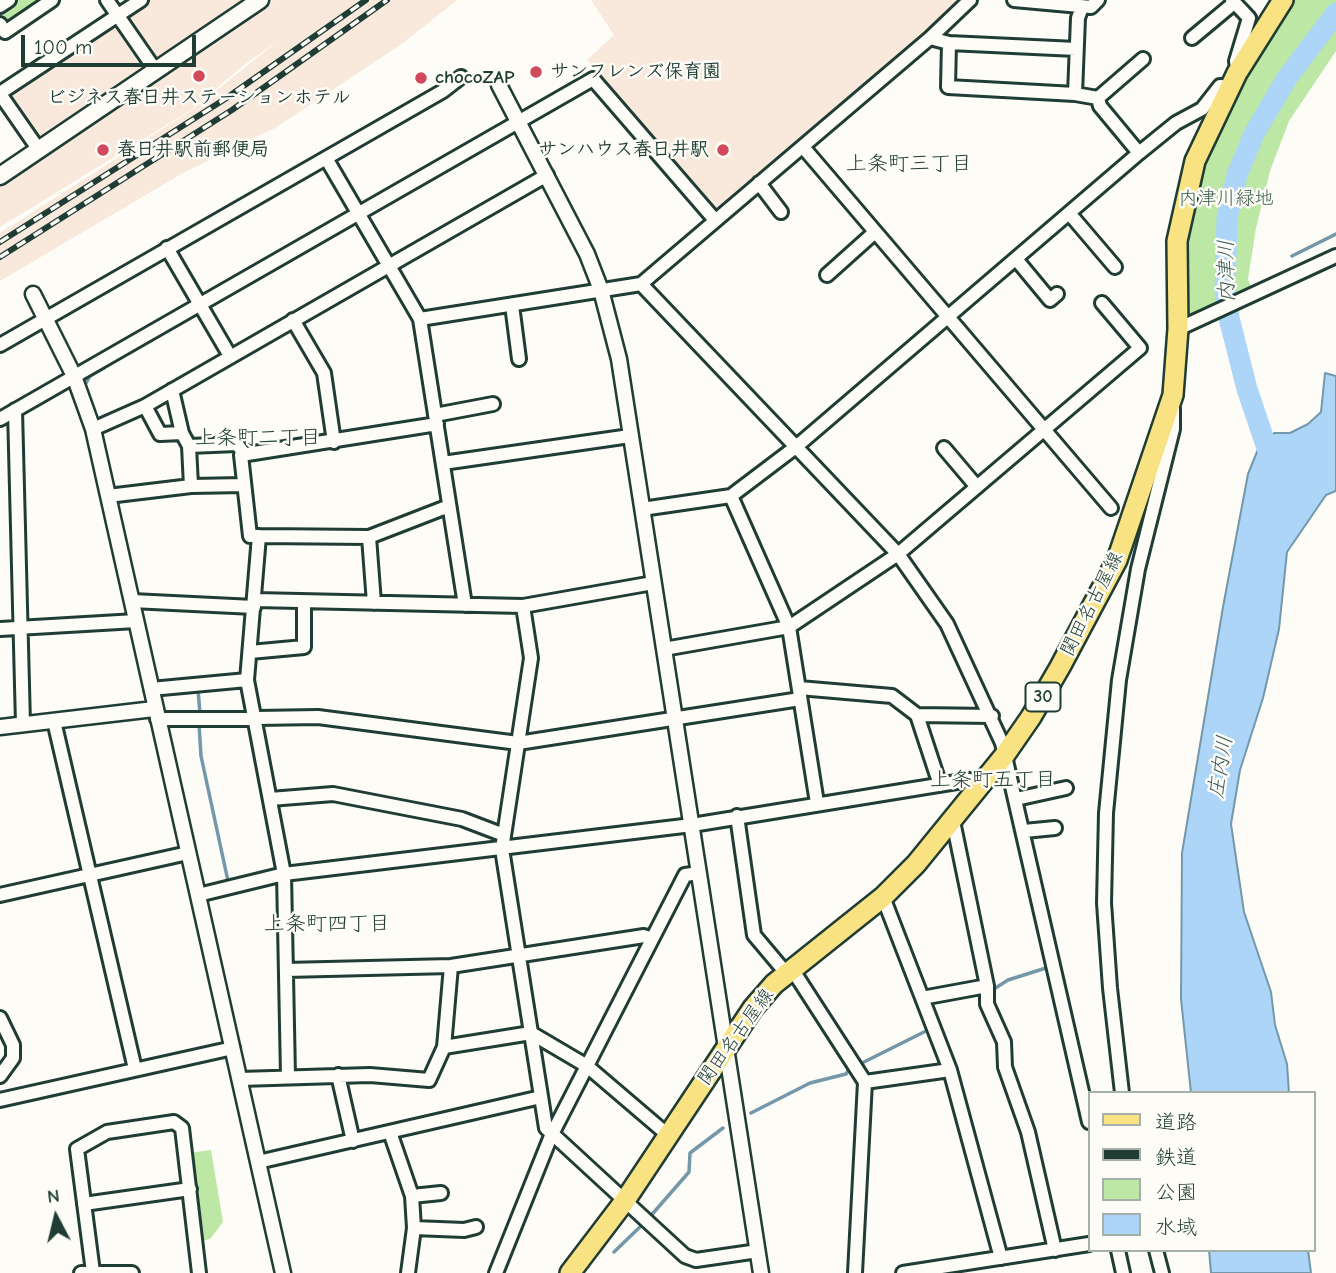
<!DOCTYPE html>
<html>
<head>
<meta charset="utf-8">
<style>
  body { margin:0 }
  #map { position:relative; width:1336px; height:1273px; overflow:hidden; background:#fdfcf7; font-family:"Comic Neue","Klee One",sans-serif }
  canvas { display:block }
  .legend { position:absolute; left:1088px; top:1091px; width:228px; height:161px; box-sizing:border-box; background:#fdfcf7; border:2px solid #a4b0a9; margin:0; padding:9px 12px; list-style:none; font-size:21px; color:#1f3d34 }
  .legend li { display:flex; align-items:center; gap:14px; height:35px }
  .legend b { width:35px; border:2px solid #a4b0a9 }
  .north { position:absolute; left:21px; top:1182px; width:70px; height:70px; -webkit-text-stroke:5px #fdfcf7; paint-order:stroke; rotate:353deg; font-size:19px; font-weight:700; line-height:28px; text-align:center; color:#1f3d34 }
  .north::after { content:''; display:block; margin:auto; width:24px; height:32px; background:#1f3d34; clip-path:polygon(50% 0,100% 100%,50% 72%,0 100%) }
  .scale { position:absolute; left:21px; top:35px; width:175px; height:32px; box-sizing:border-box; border:4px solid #1f3d34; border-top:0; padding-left:9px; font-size:21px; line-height:24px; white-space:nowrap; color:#1f3d34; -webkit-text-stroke:5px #fdfcf7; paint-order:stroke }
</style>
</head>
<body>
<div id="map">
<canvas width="1336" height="1273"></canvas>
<ul class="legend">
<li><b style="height:9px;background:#f8e281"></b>道路</li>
<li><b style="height:9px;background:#1f3d34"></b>鉄道</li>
<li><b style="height:19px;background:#bce7a4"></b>公園</li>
<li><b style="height:19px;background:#acd5f7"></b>水域</li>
</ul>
<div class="north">N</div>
<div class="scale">100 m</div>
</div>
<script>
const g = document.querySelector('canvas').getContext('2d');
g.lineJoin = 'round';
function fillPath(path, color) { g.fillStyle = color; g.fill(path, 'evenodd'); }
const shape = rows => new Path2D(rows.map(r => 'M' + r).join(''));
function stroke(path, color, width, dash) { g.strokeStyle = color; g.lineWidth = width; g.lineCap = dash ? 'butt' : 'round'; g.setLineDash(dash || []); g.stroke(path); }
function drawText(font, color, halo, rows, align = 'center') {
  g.font = font + ' "Comic Neue","Klee One",sans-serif'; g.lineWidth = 5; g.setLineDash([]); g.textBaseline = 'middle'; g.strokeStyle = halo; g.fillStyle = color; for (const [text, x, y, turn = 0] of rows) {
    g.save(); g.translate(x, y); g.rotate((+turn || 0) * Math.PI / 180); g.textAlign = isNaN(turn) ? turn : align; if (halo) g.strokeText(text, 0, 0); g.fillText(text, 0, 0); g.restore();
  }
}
fillPath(shape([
  [149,0,248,0,160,60,156,58,128,19,129,14],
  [273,0,457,0,403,43,275,128,183,173,0,281,0,233,192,110,278,41,245,64,191,110,0,227,0,184],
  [591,0,962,0,719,210,715,209,587,60,614,35],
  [111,26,117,27,143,66,142,72,42,139,36,138,9,99,11,94]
]), '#f9e9dd');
fillPath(shape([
  [18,0,42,0,10,22,4,21,2,10],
  [1289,0,1336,0,1336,51,1289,121,1270,171,1256,228,1248,279,1252,289,1192,317,1183,316,1185,213,1214,127],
  [211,1150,223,1222,210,1239,198,1242,188,1153]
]), '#bce7a4');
const water = shape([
  [1325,373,1336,376,1336,491,1326,495,1287,552,1279,629,1263,698,1240,770,1231,824,1244,912,1271,992,1275,1025,1287,1064,1289,1093,1191,1093,1181,999,1182,853,1223,607,1248,474,1263,437,1275,433,1290,433,1308,424,1321,412,1325,373],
  [1209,1250,1308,1250,1311,1273,1211,1273,1209,1250]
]);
fillPath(water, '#acd5f7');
stroke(water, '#7498a9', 2);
stroke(shape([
  [1292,256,1336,234],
  [85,385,90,376,104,368],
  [198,689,200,714],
  [199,724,201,756,228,881],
  [909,796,953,788],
  [994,989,1008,980,1046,968],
  [583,1059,608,1012],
  [858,1065,928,1030],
  [751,1113,810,1083,846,1074,850,1068],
  [549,1125,580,1065],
  [648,1219,689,1172,690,1153,723,1128],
  [505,1233,544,1134],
  [614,1252,643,1224]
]), '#7498a9', 3.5);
stroke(shape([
  [1272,463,1247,389,1229,318,1225,291,1227,219,1237,175,1254,134,1287,78,1336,13]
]), '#acd5f7', 21);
const minor = shape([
  [107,0,156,71],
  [1014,0,1091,7,1098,0],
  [1232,0,1249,18,1236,61,1237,68],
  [0,6,9,0],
  [0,24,5,32,52,0],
  [930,38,949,43,1076,49],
  [1192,38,1234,3],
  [949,43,948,87,1075,94,1098,98,1100,106,1139,153],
  [0,93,141,0],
  [0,94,39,150],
  [1075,94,1078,18,1082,7],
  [1098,98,1143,59],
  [803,147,1111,508],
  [326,158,420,319,465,605],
  [759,183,781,212],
  [1069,213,1115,267],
  [167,248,230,356],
  [1016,259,1050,300,1057,294],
  [827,275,875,232],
  [641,284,898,554,947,624,1002,743,1089,1122],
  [512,305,519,359],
  [420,319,641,284,930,38,970,0],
  [293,320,324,373,334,442],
  [1178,329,1336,256],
  [0,345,443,91,461,77],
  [172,390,182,433,189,446,191,486],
  [145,406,160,434,182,433],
  [15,410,23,724],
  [435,415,493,404],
  [0,419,593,79,715,220],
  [93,429,145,406,547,175],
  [189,446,237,444,245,455],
  [944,448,977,487],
  [443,463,630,436],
  [108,496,191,486,244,485],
  [731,496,789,627,817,803],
  [642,509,731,496,797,446,1139,153,1176,123,1202,109,1220,86,1230,87],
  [259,536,369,537,449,506],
  [369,537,374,603],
  [255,600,523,606,653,583],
  [132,601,254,607],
  [523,606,531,658,502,849,546,1128,685,1256,696,1260,758,1251],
  [0,629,136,621],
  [664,649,789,627,898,554,1140,348,1102,303],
  [250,652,304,647,304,602],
  [799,688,892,696,917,715,940,785],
  [151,689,247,680],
  [917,715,992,716],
  [257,718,318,717,518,743,800,699],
  [157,719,252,719],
  [54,721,135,1069],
  [270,799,333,794,462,819,504,835],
  [1016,799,1066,788],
  [737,816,754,935,786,973],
  [953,821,987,986,987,1004,1004,1042,1005,1067,1028,1132,1055,1250],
  [1024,831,1055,828],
  [0,895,188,853],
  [198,895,284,874,692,825,969,780,982,782],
  [883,897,950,1070,1001,1258],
  [792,969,865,1082,855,1273],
  [286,970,451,966,644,936,652,939],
  [922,998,987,986],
  [0,1018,13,1045,13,1058,0,1076],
  [444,1047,531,1033,587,1066,669,1136],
  [338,1075,353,1141],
  [288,1076,284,874,247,680,259,536,250,536,241,455,437,424],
  [240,1079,370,1075,429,1080,444,1047,451,966],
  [865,1082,950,1070],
  [1122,1093,1110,988,1104,903,1106,813,1119,680,1138,569,1173,429,1173,409],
  [0,1100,233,1048],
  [390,1132,412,1196,414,1228,408,1273],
  [258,1162,541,1097],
  [412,1196,441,1193],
  [84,1204,190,1189],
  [414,1228,464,1230,476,1227],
  [1118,1250,1123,1273],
  [1156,1250,1162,1273],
  [93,1272,77,1149,107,1132,174,1122,182,1128,199,1273],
  [81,1273,132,1273],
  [496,1273,551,1136,587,1066,685,875,699,873],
  [903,1273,1089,1244]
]);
const tertiary = shape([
  [499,85,587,254,601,290,619,359,761,1273],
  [33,294,74,376,93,429,283,1273],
  [0,727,154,709]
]);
const secondary = shape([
  [0,176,260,0]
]);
const primary = shape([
  [570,1273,624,1202,753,1008,774,984,883,897,916,864,1004,756,1031,717,1060,667,1117,560,1173,395,1178,329,1177,241,1195,161,1237,73,1283,0]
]);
stroke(minor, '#1f3d34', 18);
stroke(tertiary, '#1f3d34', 19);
stroke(secondary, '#1f3d34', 21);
stroke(primary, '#1f3d34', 24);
stroke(minor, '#fdfcf7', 12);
stroke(tertiary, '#fdfcf7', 14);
stroke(secondary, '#fdfcf7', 16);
stroke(primary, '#f8e281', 19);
const rail = shape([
  [0,242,225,99,366,0],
  [0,257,232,110,387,0]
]);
stroke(rail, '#1f3d34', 6);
stroke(rail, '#fdfcf7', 3.5, [10]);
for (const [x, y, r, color] of [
  [536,72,7,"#d1495b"],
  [199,76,7,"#d1495b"],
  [421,78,7,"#d1495b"],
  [103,150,7,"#d1495b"],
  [723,150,7,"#d1495b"]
]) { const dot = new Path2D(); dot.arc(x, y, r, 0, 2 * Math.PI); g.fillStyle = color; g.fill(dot); stroke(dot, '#fdfcf7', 2.5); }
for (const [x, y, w] of [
  [1043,697,35]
]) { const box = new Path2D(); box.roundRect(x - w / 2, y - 14.5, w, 29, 5); g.fillStyle = '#fdfcf7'; g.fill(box); stroke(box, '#1f3d34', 2); }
drawText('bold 18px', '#1f3d34', null, [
  ["30",1043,697]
]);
drawText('bold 19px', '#1f3d34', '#fdfcf7', [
  ["サンフレンズ保育園",550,72],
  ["chocoZAP",435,78],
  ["ビジネス春日井ステーションホテル",199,98,"center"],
  ["春日井駅前郵便局",117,150],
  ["サンハウス春日井駅",709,150,"right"]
], 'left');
drawText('19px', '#3e5f4a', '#fdfcf7', [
  ["内津川緑地",1226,199]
]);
drawText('19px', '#1f3d34', '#fdfcf7', [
  ["関田名古屋線",1092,604,-63],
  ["関田名古屋線",736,1037,-54]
]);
drawText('21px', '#1f3d34', '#fdfcf7', [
  ["上条町三丁目",909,164],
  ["上条町二丁目",258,438],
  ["上条町五丁目",993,780],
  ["上条町四丁目",327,924]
]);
drawText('italic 21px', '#3b5b5b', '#fdfcf7', [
  ["内津川",1227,271,-91],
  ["庄内川",1221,767,-81]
]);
</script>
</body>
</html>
